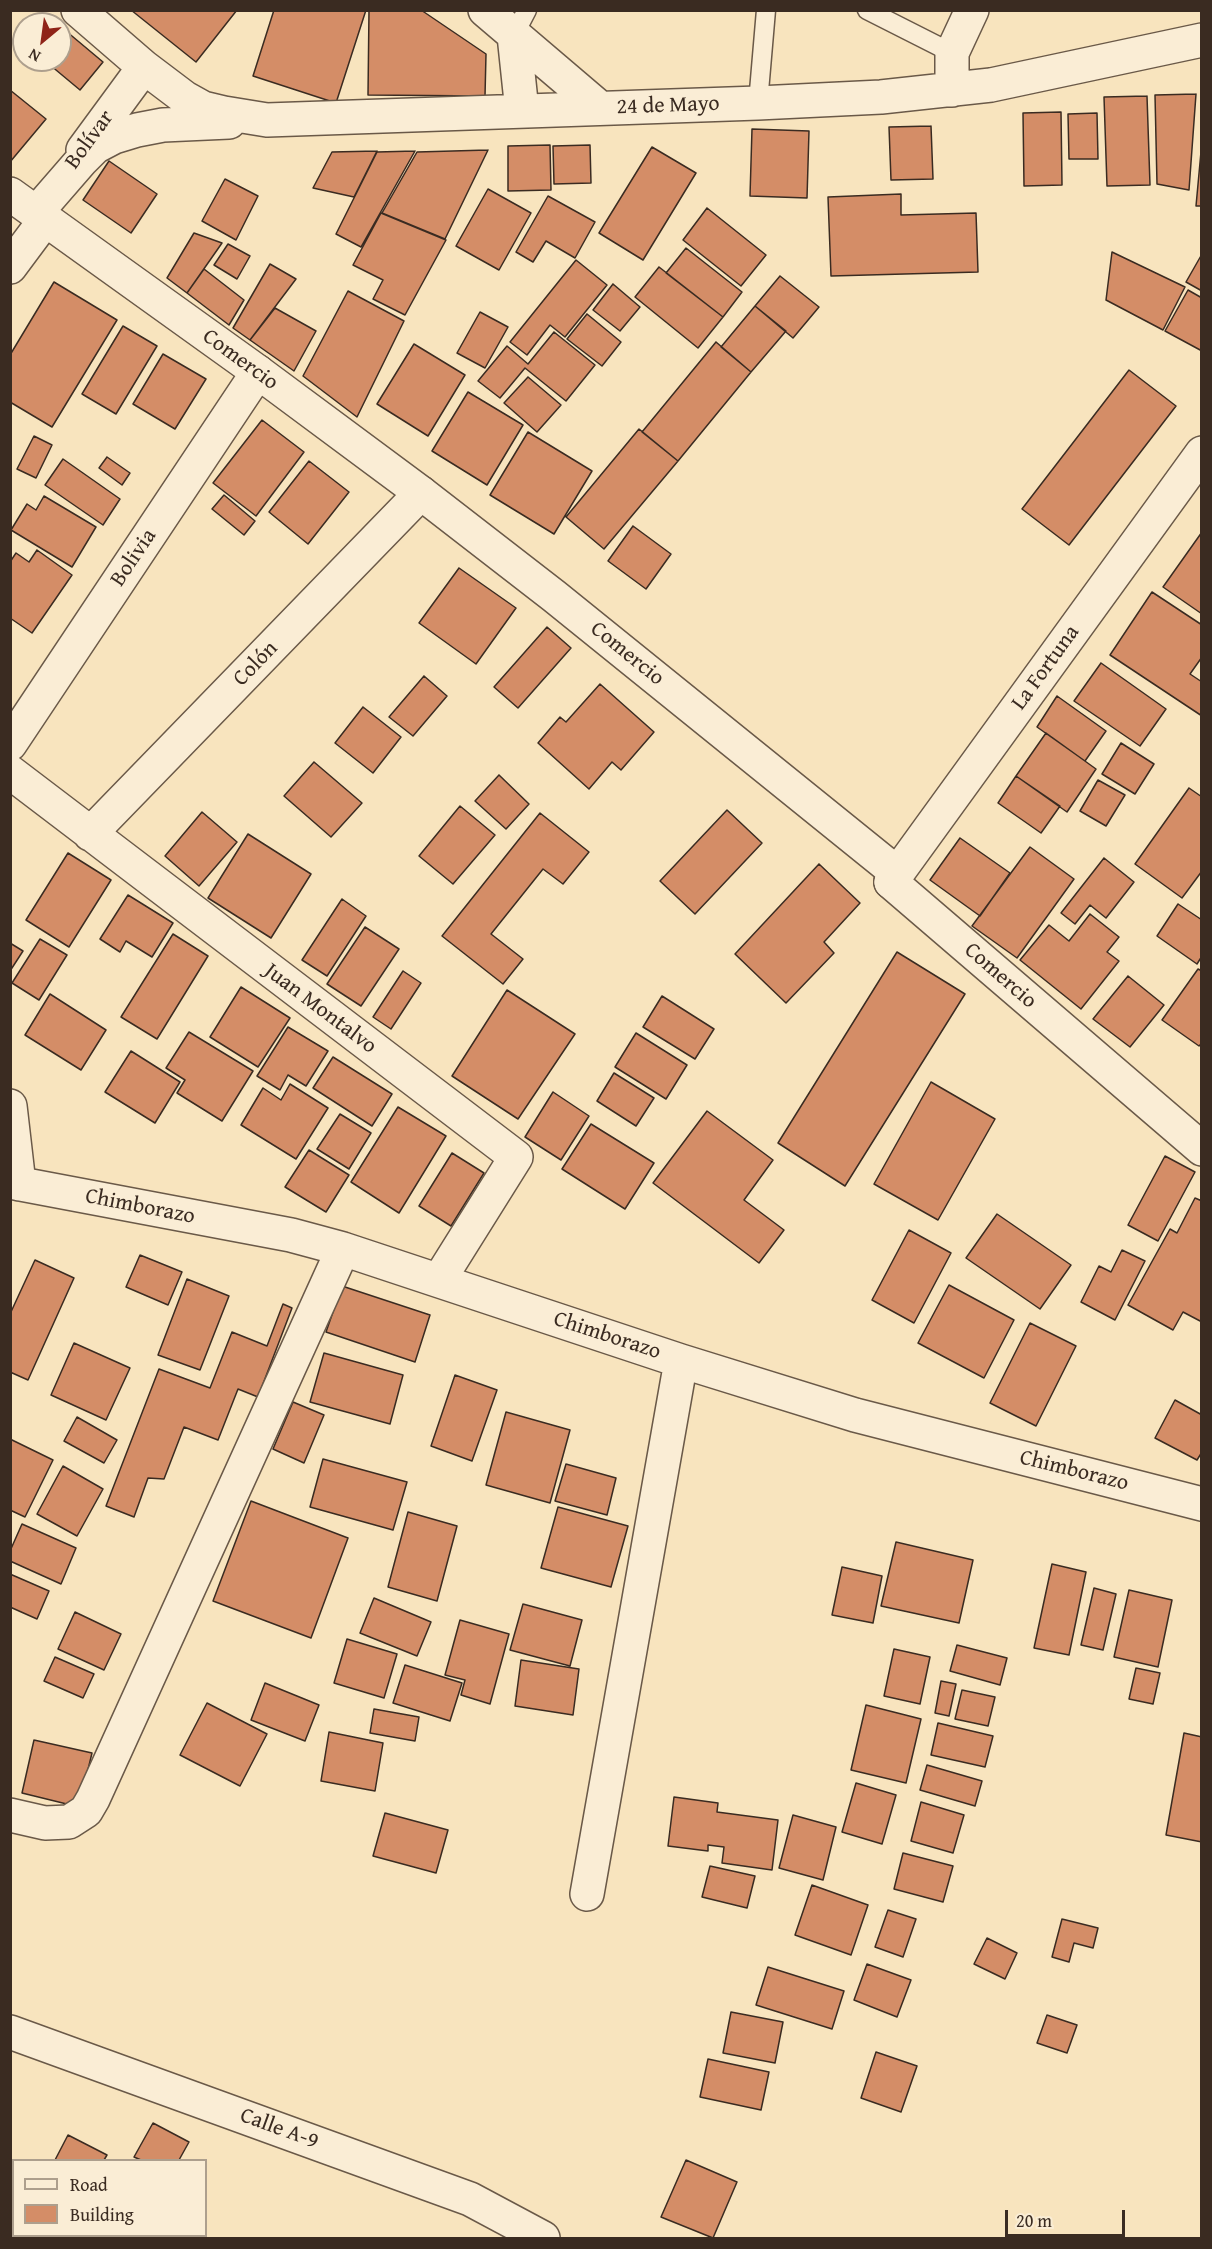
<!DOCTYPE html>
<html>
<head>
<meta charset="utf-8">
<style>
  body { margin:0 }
  #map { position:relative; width:1212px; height:2249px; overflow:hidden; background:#f8e4be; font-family:"Gentium Book Plus",serif }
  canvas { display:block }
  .frame { position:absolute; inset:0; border:12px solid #3a2b21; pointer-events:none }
  .legend { position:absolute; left:12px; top:2159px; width:195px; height:78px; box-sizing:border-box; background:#faedd5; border:2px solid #ad9f8d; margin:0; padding:8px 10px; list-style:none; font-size:18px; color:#3a2b21 }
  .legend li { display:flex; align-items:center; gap:12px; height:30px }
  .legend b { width:30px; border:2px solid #ad9f8d }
  .north { position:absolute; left:12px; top:12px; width:60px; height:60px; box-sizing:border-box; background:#faedd5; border:2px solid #ad9f8d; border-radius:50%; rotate:209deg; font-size:16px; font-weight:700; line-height:24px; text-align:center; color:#3a2b21 }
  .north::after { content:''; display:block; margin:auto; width:21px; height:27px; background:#8f2418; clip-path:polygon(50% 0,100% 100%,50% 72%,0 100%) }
  .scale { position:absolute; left:1005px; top:2210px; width:120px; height:27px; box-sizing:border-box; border:3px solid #3a2b21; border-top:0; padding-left:8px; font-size:18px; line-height:21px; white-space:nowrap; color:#3a2b21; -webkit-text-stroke:4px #faedd5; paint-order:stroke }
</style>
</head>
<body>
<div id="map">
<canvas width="1212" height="2249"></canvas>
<div class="frame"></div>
<ul class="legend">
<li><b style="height:8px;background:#faedd5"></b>Road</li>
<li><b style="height:16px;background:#d48d67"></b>Building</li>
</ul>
<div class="north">N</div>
<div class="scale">20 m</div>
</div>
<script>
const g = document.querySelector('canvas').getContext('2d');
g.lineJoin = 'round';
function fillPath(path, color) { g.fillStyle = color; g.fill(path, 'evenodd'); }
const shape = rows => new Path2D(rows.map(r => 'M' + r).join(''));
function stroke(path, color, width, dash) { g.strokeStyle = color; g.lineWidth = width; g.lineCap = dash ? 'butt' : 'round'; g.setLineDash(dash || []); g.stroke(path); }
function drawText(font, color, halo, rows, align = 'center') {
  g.font = font + ' "Gentium Book Plus",serif'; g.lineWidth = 5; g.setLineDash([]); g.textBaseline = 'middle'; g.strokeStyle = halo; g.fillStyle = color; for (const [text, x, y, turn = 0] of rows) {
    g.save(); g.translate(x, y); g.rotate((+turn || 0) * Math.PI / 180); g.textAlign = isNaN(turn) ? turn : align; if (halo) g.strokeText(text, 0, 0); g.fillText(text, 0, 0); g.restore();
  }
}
const building = shape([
  [131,10,237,10,196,62,131,10],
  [274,10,366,10,336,103,253,76,274,10],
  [369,10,421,10,486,54,485,96,368,95,369,10],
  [60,26,103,62,80,90,44,60,60,60,60,26],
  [10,90,46,119,10,162,10,90],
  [1196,94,1189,190,1157,184,1155,95,1196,94],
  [1147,96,1150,185,1107,186,1104,97,1147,96],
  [1061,112,1062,185,1024,186,1023,113,1061,112],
  [1097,113,1098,159,1069,159,1068,114,1097,113],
  [931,126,933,179,891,180,889,127,931,126],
  [752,129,809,131,807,198,750,196,752,129],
  [1202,141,1202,206,1196,206,1202,141],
  [550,145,551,190,508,191,508,146,550,145],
  [590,145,591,183,554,184,553,146,590,145],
  [652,147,696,173,643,260,599,233,652,147],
  [488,150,445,239,382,213,417,152,488,150],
  [377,151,354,197,313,188,332,152,377,151],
  [415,151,361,247,336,234,377,152,415,151],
  [109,161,157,194,131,233,83,200,109,161],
  [225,179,258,196,236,240,202,221,225,179],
  [488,189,531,213,499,270,456,246,488,189],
  [901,194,901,215,976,213,978,272,831,276,828,197,901,194],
  [548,196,595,222,575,258,546,241,533,262,516,252,548,196],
  [707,208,766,255,741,286,683,240,707,208],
  [381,213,446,240,405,315,373,299,383,280,353,265,381,213],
  [194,233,222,243,187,293,167,278,194,233],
  [228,244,250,256,237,279,214,265,228,244],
  [686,248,742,292,723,317,666,273,686,248],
  [1112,252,1185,287,1163,330,1106,300,1112,252],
  [1202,254,1202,291,1186,282,1202,254],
  [576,260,607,285,565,337,550,325,527,355,510,342,576,260],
  [270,264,296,279,250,340,233,328,270,264],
  [659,267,723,317,698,348,635,297,659,267],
  [204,269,244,300,229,325,187,293,204,269],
  [780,276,819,307,793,338,755,306,780,276],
  [54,282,117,320,52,427,10,402,10,355,54,282],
  [613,284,640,307,620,331,593,310,613,284],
  [1188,290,1202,298,1202,351,1165,331,1188,290],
  [348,291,404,321,357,417,303,376,348,291],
  [755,306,786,331,751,372,721,347,755,306],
  [275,308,316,331,294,371,250,340,275,308],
  [480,312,508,327,485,368,457,353,480,312],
  [587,314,621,342,602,366,567,339,587,314],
  [123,326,157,346,116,414,82,394,123,326],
  [554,332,595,365,566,401,525,368,500,398,478,381,507,346,528,364,554,332],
  [716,342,751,372,678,461,642,432,716,342],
  [414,344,465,375,428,436,377,404,414,344],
  [163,354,206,379,175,429,133,404,163,354],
  [1129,370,1176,406,1069,545,1022,509,1129,370],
  [528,377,561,405,537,432,504,403,528,377],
  [468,392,523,425,487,485,432,451,468,392],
  [262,420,304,452,256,516,213,483,262,420],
  [639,429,678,461,604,549,566,517,639,429],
  [528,432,592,471,554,534,490,495,528,432],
  [34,436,52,445,36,478,17,469,34,436],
  [107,457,130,473,122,485,99,468,107,457],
  [63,459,120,499,103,525,45,485,63,459],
  [309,461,349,492,308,544,269,512,309,461],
  [224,495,255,521,244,535,212,509,224,495],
  [44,496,96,527,72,567,11,530,27,504,36,510,44,496],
  [633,526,671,554,646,589,608,561,633,526],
  [1202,532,1202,614,1163,587,1202,532],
  [37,550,72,575,32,633,10,618,10,562,16,553,29,562,37,550],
  [459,568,516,608,476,664,419,623,459,568],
  [1152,592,1202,625,1202,657,1190,674,1202,682,1202,716,1110,655,1152,592],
  [547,627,571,648,518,708,494,687,547,627],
  [1101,663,1166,709,1140,746,1074,701,1101,663],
  [424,676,447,696,413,736,389,717,424,676],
  [600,684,654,732,621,770,612,762,589,789,538,743,560,717,566,722,600,684],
  [1057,696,1106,731,1085,761,1037,727,1057,696],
  [363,707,401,737,373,773,335,743,363,707],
  [1046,733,1096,769,1067,812,1016,776,1046,733],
  [1121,743,1154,764,1135,794,1102,774,1121,743],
  [314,762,362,803,331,837,284,796,314,762],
  [499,775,529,804,506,829,475,801,499,775],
  [1016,776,1060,806,1041,833,998,803,1016,776],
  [1098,780,1125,795,1106,826,1080,811,1098,780],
  [1189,788,1202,797,1202,871,1182,898,1135,864,1189,788],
  [460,806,495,835,453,884,419,856,460,806],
  [727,810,762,843,695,914,660,881,727,810],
  [202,812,237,842,199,886,165,856,202,812],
  [540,813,589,852,563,884,543,869,491,934,523,959,503,984,442,936,540,813],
  [248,834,311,874,271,938,208,898,248,834],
  [960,838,1010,873,980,916,930,880,960,838],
  [1030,847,1074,879,1017,958,972,926,1030,847],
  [68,853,111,880,69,947,26,920,68,853],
  [1104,858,1134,882,1106,918,1090,905,1075,924,1061,913,1104,858],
  [819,864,860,903,824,942,834,953,786,1003,735,954,819,864],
  [128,895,173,923,152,957,126,941,120,952,100,939,128,895],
  [342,899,366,916,327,976,302,960,342,899],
  [1178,904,1202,920,1202,956,1197,964,1157,936,1178,904],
  [1090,914,1119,937,1107,952,1119,961,1081,1009,1020,960,1049,925,1069,941,1090,914],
  [365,927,399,949,361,1006,327,984,365,927],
  [173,934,208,956,157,1039,121,1017,173,934],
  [40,939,67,955,39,1000,12,983,40,939],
  [10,943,23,951,10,971,10,943],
  [897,952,965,994,845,1186,778,1143,897,952],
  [1198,969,1202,971,1202,1043,1199,1046,1162,1020,1198,969],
  [403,971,421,983,391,1029,373,1017,403,971],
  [1128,976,1164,1005,1130,1047,1093,1019,1128,976],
  [241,987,290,1018,258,1067,210,1037,241,987],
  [507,990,575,1034,518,1119,452,1076,507,990],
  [50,994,106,1030,81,1070,25,1035,50,994],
  [662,996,714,1029,695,1059,643,1027,662,996],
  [288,1027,328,1051,306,1086,288,1075,280,1090,257,1076,288,1027],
  [189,1032,253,1071,222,1121,177,1093,185,1080,166,1068,189,1032],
  [636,1033,687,1065,666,1099,615,1067,636,1033],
  [131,1051,180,1082,155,1123,105,1092,131,1051],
  [333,1057,392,1094,372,1126,313,1088,333,1057],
  [614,1073,654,1098,636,1126,597,1101,614,1073],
  [931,1082,995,1119,938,1220,874,1184,931,1082],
  [290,1084,328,1108,296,1159,241,1125,263,1088,281,1100,290,1084],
  [553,1092,589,1116,561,1160,525,1137,553,1092],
  [398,1107,446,1136,399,1213,351,1182,398,1107],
  [707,1111,773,1160,744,1200,784,1230,759,1263,653,1183,707,1111],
  [340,1114,371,1133,349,1169,317,1149,340,1114],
  [591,1124,654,1163,625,1209,562,1169,591,1124],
  [309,1150,349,1175,326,1212,285,1187,309,1150],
  [452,1153,484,1173,451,1226,419,1206,452,1153],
  [1165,1156,1195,1172,1158,1241,1128,1225,1165,1156],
  [1195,1198,1202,1201,1202,1322,1183,1312,1173,1330,1128,1305,1170,1229,1177,1233,1195,1198],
  [997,1214,1071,1265,1040,1309,966,1258,997,1214],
  [909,1230,951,1253,914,1323,872,1300,909,1230],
  [1122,1250,1145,1261,1115,1320,1081,1302,1099,1266,1111,1272,1122,1250],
  [140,1255,182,1272,168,1305,126,1287,140,1255],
  [35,1260,74,1278,28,1380,10,1372,10,1314,35,1260],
  [187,1279,229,1296,200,1370,158,1355,187,1279],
  [949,1285,1014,1320,984,1378,918,1343,949,1285],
  [342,1286,430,1315,415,1362,326,1332,342,1286],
  [283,1304,292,1308,258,1397,238,1389,218,1440,184,1427,164,1479,148,1478,134,1517,106,1506,159,1369,210,1388,232,1332,267,1346,283,1304],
  [1030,1323,1076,1346,1036,1426,990,1403,1030,1323],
  [74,1343,130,1368,106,1420,51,1395,74,1343],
  [324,1353,403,1375,390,1424,310,1402,324,1353],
  [455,1375,497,1390,472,1461,431,1446,455,1375],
  [1175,1400,1202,1415,1202,1452,1197,1460,1155,1438,1175,1400],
  [293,1402,324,1415,304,1463,273,1449,293,1402],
  [506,1412,570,1430,550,1503,486,1485,506,1412],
  [77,1417,117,1440,104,1463,64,1441,77,1417],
  [10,1439,53,1460,25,1517,10,1510,10,1439],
  [323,1459,407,1482,393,1530,310,1507,323,1459],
  [566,1464,616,1478,607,1515,555,1501,566,1464],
  [63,1466,103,1489,77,1536,37,1514,63,1466],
  [251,1501,348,1538,311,1638,213,1601,251,1501],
  [558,1507,628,1526,611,1587,541,1568,558,1507],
  [408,1512,457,1526,437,1601,388,1587,408,1512],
  [22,1524,76,1548,61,1584,10,1561,10,1551,22,1524],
  [896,1542,973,1560,959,1623,881,1606,896,1542],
  [1052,1564,1086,1572,1069,1655,1034,1648,1052,1564],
  [842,1567,882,1576,873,1623,832,1615,842,1567],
  [10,1574,49,1591,37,1619,10,1607,10,1574],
  [1094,1588,1116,1594,1103,1650,1081,1645,1094,1588],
  [1129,1590,1172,1600,1158,1667,1114,1657,1129,1590],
  [374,1598,431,1622,417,1656,360,1633,374,1598],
  [523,1604,582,1620,570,1666,510,1650,523,1604],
  [75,1612,121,1634,104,1670,58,1649,75,1612],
  [460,1620,509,1634,490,1704,461,1695,465,1680,445,1675,460,1620],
  [347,1639,397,1654,384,1698,334,1683,347,1639],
  [957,1645,1007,1658,1000,1685,950,1671,957,1645],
  [894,1649,930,1657,920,1704,884,1696,894,1649],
  [55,1657,94,1674,83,1698,44,1681,55,1657],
  [521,1660,579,1669,573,1715,515,1706,521,1660],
  [405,1665,462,1683,450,1721,393,1703,405,1665],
  [1136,1668,1160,1673,1153,1704,1129,1699,1136,1668],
  [941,1681,956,1684,949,1716,935,1713,941,1681],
  [265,1683,319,1705,305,1741,251,1720,265,1683],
  [962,1690,995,1697,988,1726,955,1719,962,1690],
  [207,1703,267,1734,240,1786,180,1755,207,1703],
  [866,1705,921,1719,906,1783,851,1770,866,1705],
  [374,1709,419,1717,415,1741,370,1733,374,1709],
  [938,1723,993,1736,985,1767,931,1755,938,1723],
  [329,1732,383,1743,375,1791,321,1781,329,1732],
  [1184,1733,1202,1737,1202,1842,1166,1835,1184,1733],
  [34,1740,92,1753,79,1807,22,1793,34,1740],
  [927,1765,982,1781,975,1806,920,1790,927,1765],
  [856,1783,896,1795,882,1844,842,1832,856,1783],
  [674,1797,718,1803,717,1812,778,1820,772,1870,722,1863,724,1847,708,1845,708,1851,668,1846,674,1797],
  [921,1802,964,1815,953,1853,911,1841,921,1802],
  [385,1813,448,1830,436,1873,373,1856,385,1813],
  [793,1815,836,1827,823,1880,779,1868,793,1815],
  [903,1853,953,1866,943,1902,894,1889,903,1853],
  [710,1866,755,1876,747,1908,702,1897,710,1866],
  [812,1885,868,1905,851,1955,795,1935,812,1885],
  [888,1910,916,1919,903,1957,875,1947,888,1910],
  [1062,1919,1098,1928,1093,1948,1074,1943,1069,1962,1052,1957,1062,1919],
  [987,1938,1017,1953,1005,1979,974,1964,987,1938],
  [867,1964,911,1980,897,2017,854,2000,867,1964],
  [768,1967,844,1991,832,2029,756,2005,768,1967],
  [731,2012,783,2022,775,2063,723,2053,731,2012],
  [1047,2015,1077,2025,1067,2053,1037,2043,1047,2015],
  [876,2052,917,2066,901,2112,861,2098,876,2052],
  [708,2059,769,2072,761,2110,700,2097,708,2059],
  [153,2123,189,2142,179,2160,141,2160,134,2157,153,2123],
  [68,2135,107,2155,104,2160,55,2160,68,2135],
  [686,2160,737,2182,713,2238,661,2217,686,2160]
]);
fillPath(building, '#d48d67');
stroke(building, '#3a2b21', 1.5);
const service = shape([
  [867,10,952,53],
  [514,35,527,10],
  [758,103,766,10]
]);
const minor = shape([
  [78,10,144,67,185,98,203,108,224,113,267,120,758,103,881,97,991,85,1202,40],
  [485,10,600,108],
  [514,35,522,111],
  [952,90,952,53,972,10],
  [83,150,144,67],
  [36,213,82,160,95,147,114,137,137,130,163,125,229,122],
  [10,267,45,220],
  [10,744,258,372],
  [10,772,516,1157,439,1280],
  [90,834,421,493],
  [891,882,1202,453],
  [10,1106,19,1184],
  [10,1182,291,1235,343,1249,681,1361,855,1415,1202,1504],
  [10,1815,45,1823,69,1822,86,1811,93,1799,343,1249],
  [587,1894,681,1361],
  [10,2032,470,2199,543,2238]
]);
const tertiary = shape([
  [10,194,258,372,421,493,554,596,897,873,891,882,1202,1149]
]);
stroke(service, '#6a5948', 21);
stroke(minor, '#6a5948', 36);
stroke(tertiary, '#6a5948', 36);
stroke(service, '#faedd5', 18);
stroke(minor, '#faedd5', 33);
stroke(tertiary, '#faedd5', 33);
drawText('22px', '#3a2b21', '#faedd5', [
  ["24 de Mayo",668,106,-2],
  ["Bolívar",90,140,-54],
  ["Comercio",240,360,36],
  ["Bolivia",134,558,-56],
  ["Comercio",627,654,39],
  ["Colón",256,664,-46],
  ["La Fortuna",1046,668,-54],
  ["Comercio",1000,976,41],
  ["Juan Montalvo",320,1009,37],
  ["Chimborazo",140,1207,11],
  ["Chimborazo",607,1336,18],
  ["Chimborazo",1074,1471,14],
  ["Calle A-9",279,2129,20]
]);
</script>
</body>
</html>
